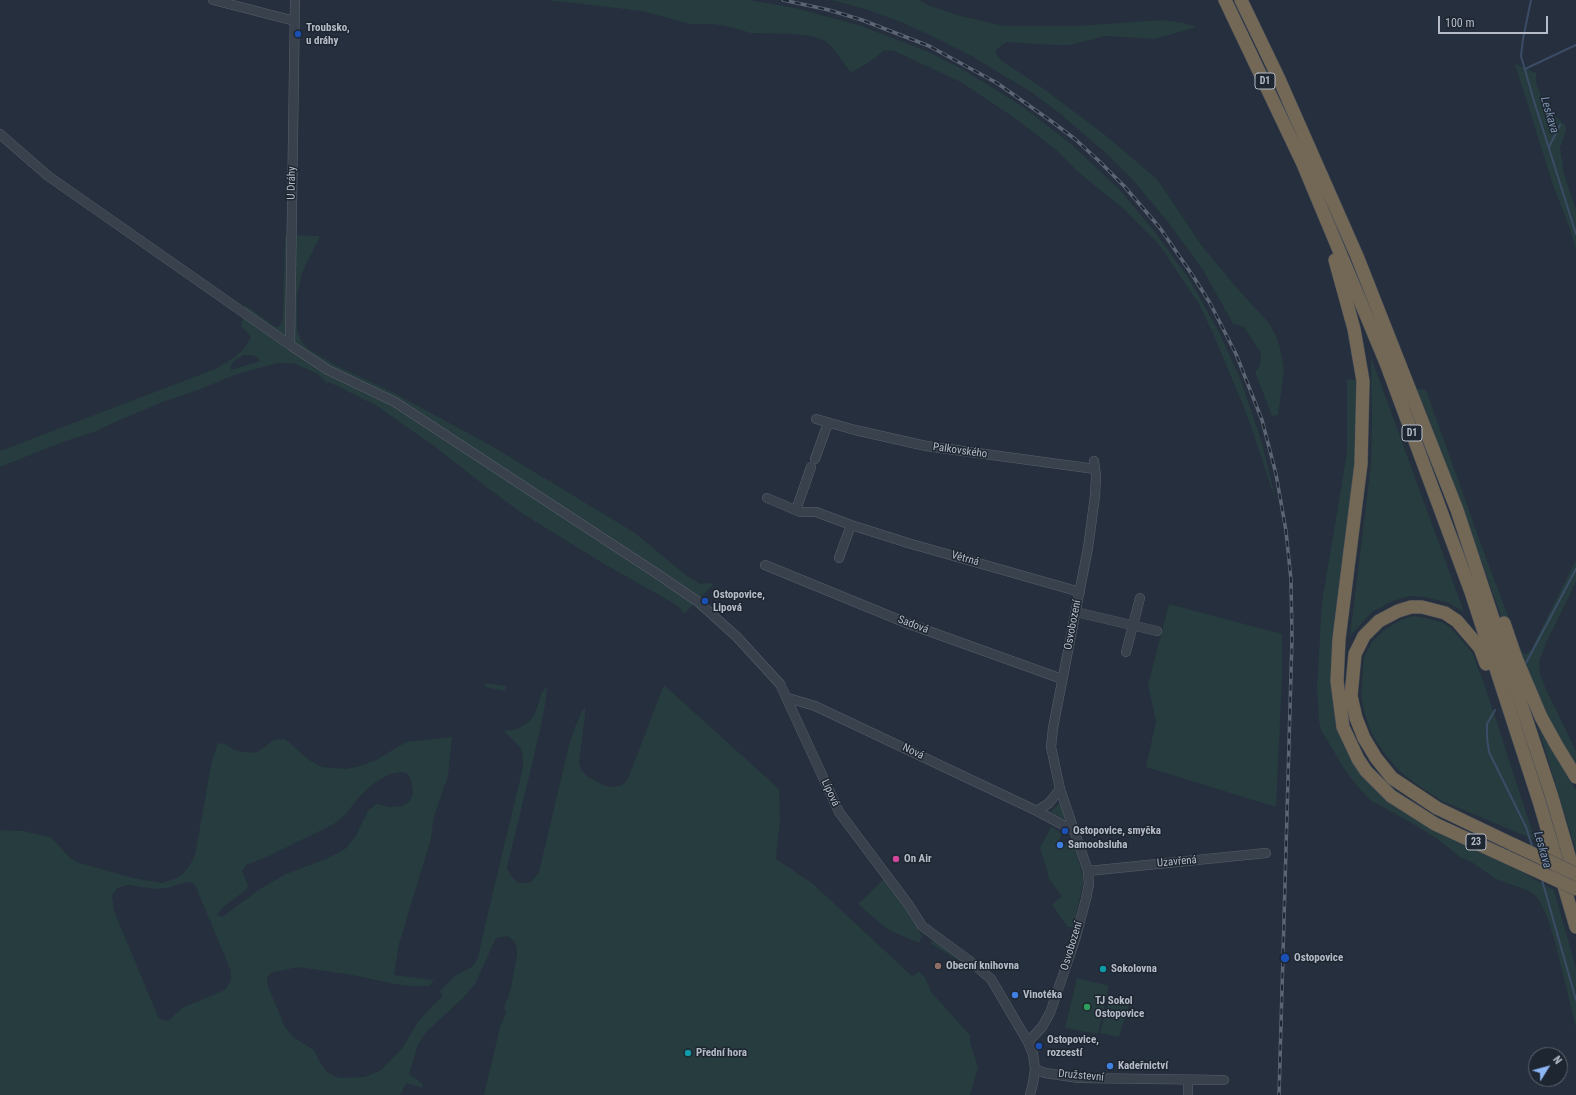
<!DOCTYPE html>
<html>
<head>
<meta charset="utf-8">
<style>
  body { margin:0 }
  #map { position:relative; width:1576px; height:1095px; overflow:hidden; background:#252f3d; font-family:"Roboto Condensed",sans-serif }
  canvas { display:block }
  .north { position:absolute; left:1528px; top:1047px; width:40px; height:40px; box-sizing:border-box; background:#1e2632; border:1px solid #5a626e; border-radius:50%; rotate:53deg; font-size:11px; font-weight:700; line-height:16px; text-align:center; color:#b5bcc8 }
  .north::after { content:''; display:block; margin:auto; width:14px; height:18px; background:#8db6f4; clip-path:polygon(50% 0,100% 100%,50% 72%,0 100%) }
  .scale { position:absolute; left:1438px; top:16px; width:110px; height:18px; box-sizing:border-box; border:2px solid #b5bcc8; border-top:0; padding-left:5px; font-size:12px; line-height:14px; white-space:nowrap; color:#b5bcc8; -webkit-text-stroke:3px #1e2632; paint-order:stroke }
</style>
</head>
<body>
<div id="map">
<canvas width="1576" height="1095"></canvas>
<div class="north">N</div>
<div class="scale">100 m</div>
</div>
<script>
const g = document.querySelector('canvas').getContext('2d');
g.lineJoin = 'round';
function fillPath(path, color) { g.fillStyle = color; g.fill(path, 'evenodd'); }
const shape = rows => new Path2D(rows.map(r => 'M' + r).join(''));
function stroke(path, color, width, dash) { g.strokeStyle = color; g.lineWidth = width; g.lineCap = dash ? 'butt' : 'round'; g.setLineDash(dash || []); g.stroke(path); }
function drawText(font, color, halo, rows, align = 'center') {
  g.font = font + ' "Roboto Condensed",sans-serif'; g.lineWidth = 3; g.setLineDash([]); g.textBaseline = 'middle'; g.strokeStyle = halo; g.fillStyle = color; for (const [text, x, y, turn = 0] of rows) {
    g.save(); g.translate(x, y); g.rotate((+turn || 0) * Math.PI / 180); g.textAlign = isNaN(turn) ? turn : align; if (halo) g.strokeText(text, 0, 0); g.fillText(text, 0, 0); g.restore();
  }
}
fillPath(shape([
  [547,0,748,0,795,8,859,25,926,51,962,69,1022,106,1071,144,1120,190,1155,232,1189,279,1219,332,1240,378,1262,443,1277,505,1258,447,1243,405,1214,336,1199,304,1160,246,1126,211,1077,171,1056,150,1016,119,961,82,894,51,884,50,874,59,851,73,831,46,825,41,811,36,793,34,751,33,726,26,712,24,690,24,642,11],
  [832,0,919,0,930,6,957,15,1004,26,1076,26,1162,20,1184,23,1197,27,1155,39,1105,36,1070,45,1054,45,1006,42,996,50,997,56,1001,60,1044,89,1105,135,1157,179,1202,246,1236,287,1269,323,1275,334,1280,348,1284,370,1278,415,1272,416,1255,372,1260,366,1261,353,1244,327,1233,324,1203,270,1168,222,1132,179,1106,153,1058,112,1031,92,970,55,932,36,901,22,865,9],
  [1515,64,1536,73,1536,83,1544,103,1554,115,1565,125,1566,130,1560,148,1564,174,1576,210,1576,251,1571,232,1552,182],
  [285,235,320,236,302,273,297,296,297,330,302,342,307,348,335,365,392,392,490,445,635,533,687,576,701,584,711,583,713,585,684,614,679,607,673,603,606,565,523,514,489,489,438,449,377,406,331,383,328,382,327,384,318,374,293,363,278,363,237,374,198,390,165,401,122,419,94,432,63,442,0,467,0,451,215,369,230,360,243,350,251,338,248,333,241,326,245,305,274,326,278,327,282,322,283,315],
  [244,355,251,355,257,357,260,361,231,370,231,366,234,361],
  [1371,357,1464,612,1449,603,1424,597,1410,596,1393,601,1372,612,1350,636,1371,464,1372,416],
  [1347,379,1363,381,1339,639,1340,705,1366,771,1435,824,1554,890,1576,968,1576,1028,1555,942,1548,919,1541,904,1536,896,1529,891,1496,879,1473,863,1460,857,1439,840,1410,822,1370,800,1357,786,1345,770,1321,730,1319,721,1317,687,1322,602,1347,453],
  [1410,388,1426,390,1486,558,1521,650,1524,654,1527,654,1532,648,1576,560,1576,582,1547,641,1539,662,1540,674,1545,687,1576,751,1576,770,1516,658,1481,560,1457,510],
  [1169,604,1282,634,1282,677,1276,807,1146,767,1156,721,1148,685],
  [1413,616,1421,617,1441,622,1451,628,1472,652,1485,686,1535,840,1442,801,1419,786,1399,771,1384,753,1372,734,1365,715,1361,696,1364,657,1372,642,1385,629,1401,620],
  [486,683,506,686,505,691,485,687],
  [664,685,779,789,780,821,776,859,812,883,912,976,919,972,925,977,931,992,970,1035,970,1043,978,1067,970,1095,484,1095,500,1027,506,1013,504,1008,511,988,517,954,516,945,512,939,507,936,496,938,475,984,463,998,426,1032,418,1045,409,1074,423,1084,422,1088,406,1083,400,1095,0,1095,0,830,24,831,52,838,68,856,76,862,133,878,162,883,177,878,183,874,191,863,195,855,212,760,218,743,224,744,237,751,251,753,257,752,274,740,284,739,290,743,309,760,322,767,347,769,360,766,376,760,406,742,452,737,448,776,434,816,431,839,399,944,394,975,434,980,429,986,410,986,394,984,353,975,298,967,275,972,271,973,267,978,267,982,269,989,285,1027,293,1037,314,1050,319,1061,326,1071,336,1077,343,1078,365,1077,381,1070,396,1055,403,1047,417,1023,437,1001,443,996,440,992,442,989,455,976,473,966,478,957,487,917,523,767,522,751,518,745,504,731,517,729,530,721,535,713,542,692,547,686,546,699,539,735,507,868,510,874,515,880,520,883,527,883,532,881,539,872,568,749,575,727,582,711,585,708,585,715,579,763,582,771,587,776,605,786,614,787,620,786,626,782,629,776],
  [402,772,408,774,411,780,413,794,409,802,402,806,389,807,377,804,374,806,368,811,355,837,345,849,328,858,286,874,260,889,222,917,217,915,221,909,247,889,248,885,242,871,246,865,269,856,334,824,346,814,359,797,374,783,390,774],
  [186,882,191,882,195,885,231,971,231,980,225,990,182,1008,168,1021,159,1019,114,911,112,896,117,888,128,885,155,889,167,888],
  [1538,727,1576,790,1576,851,1543,743],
  [1059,804,1061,805,1067,820,1052,813,1052,810],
  [1051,827,1062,833,1059,840,1065,844,1073,843,1083,876,1083,884,1073,927,1068,927,1052,905,1062,896,1049,879,1047,869,1040,848],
  [885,878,922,936,919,943,887,929,858,904],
  [933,940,977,969,973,969,931,944],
  [1077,978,1109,986,1098,1034,1065,1028],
  [1109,1000,1129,1005,1119,1037,1100,1033]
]), '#273c3e');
stroke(shape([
  [1531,0,1523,39,1521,56,1534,101,1576,234],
  [1525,69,1576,45],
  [1549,147,1560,125],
  [1526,663,1576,569],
  [1495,710,1487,724,1487,738,1489,752,1526,827,1533,849],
  [1542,880,1576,1000]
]), '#3b4d66', 2);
const minor = shape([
  [213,0,295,21],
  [0,134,48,176,290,345,328,370,395,402,656,573,697,601,737,637,780,684,839,812,908,904,922,926,971,962,991,979,1028,1042,1033,1054,1035,1069,1033,1083,1030,1095],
  [290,345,295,0],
  [816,419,855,430,926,446,1095,469],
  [815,459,828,423],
  [767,498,800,512,816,512,851,525,908,543,1080,592],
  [796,510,811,467],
  [839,558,851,525],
  [765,565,909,624,1062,679],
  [1076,612,1157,631],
  [1126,652,1140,598],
  [788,698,815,706,1037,811,1076,832],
  [1037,811,1049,803,1060,789],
  [1088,871,1266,853],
  [1028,1042,1042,1027,1050,1013,1075,940,1086,899,1089,884,1088,871,1060,789,1051,747,1053,728,1088,548,1095,496,1096,476,1094,461],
  [1035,1069,1045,1073,1079,1078,1224,1080],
  [1188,1080,1188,1095]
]);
const highway = shape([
  [1225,0,1303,164,1386,363,1471,592,1539,801,1576,927],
  [1241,0,1279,79,1357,256,1457,510,1552,797,1576,880],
  [1335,260,1354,329,1363,381,1361,464,1339,639,1337,681,1343,727,1358,759,1366,771,1391,796,1435,824,1563,883],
  [1504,623,1516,658,1541,717,1557,746,1576,777],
  [1486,664,1480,648,1457,621,1445,613,1422,607,1411,607,1398,611,1379,621,1364,636,1355,654,1351,696,1356,718,1364,738,1376,758,1392,778,1437,808,1512,844]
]);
stroke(minor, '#575f6b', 10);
stroke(highway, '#444c58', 14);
stroke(minor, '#39414d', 9);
stroke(highway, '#736756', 13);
const rail = shape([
  [783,0,829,10,862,20,929,46,997,83,1051,121,1075,139,1099,161,1124,186,1160,228,1193,276,1210,303,1236,354,1262,420,1276,474,1286,531,1291,580,1292,638,1279,1095]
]);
stroke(rail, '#5b6574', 3.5);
stroke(rail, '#1e2632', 2, [6]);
const highwayBridge = shape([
  [1512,844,1576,874],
  [1563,883,1576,889]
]);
stroke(highwayBridge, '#444c58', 14, []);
stroke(highwayBridge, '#736756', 13);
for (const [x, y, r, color] of [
  [298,34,4,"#1a4fb4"],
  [705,601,4,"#1a4fb4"],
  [1065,831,4,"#1a4fb4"],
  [1060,845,4,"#3f7fe0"],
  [896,859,4,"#d1479c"],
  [1285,958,5,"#1a4fb4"],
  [938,966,4,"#8d6e63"],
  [1103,969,4,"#0f9aa8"],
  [1015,995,4,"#3f7fe0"],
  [1087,1007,4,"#2e9e5b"],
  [1039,1046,4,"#1a4fb4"],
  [688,1053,4,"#0f9aa8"],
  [1110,1066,4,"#3f7fe0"]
]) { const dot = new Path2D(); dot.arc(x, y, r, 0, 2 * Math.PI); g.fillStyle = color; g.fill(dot); stroke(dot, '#1e2632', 1.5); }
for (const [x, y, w] of [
  [1265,81,20],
  [1412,433,20],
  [1476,842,20]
]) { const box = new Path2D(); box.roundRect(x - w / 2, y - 8, w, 16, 3); g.fillStyle = '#1e2632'; g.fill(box); stroke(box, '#b5bcc8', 1); }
drawText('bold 10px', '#b5bcc8', null, [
  ["D1",1265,81],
  ["D1",1412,433],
  ["23",1476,842]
]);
drawText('bold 11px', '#b5bcc8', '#1e2632', [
  ["Troubsko,",306,28],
  ["u dráhy",306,41],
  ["Ostopovice,",713,595],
  ["Lipová",713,608],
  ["Ostopovice, smyčka",1073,831],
  ["Samoobsluha",1068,845],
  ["On Air",904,859],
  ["Ostopovice",1294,958],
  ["Obecní knihovna",946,966],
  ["Sokolovna",1111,969],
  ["Vinotéka",1023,995],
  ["TJ Sokol",1095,1001],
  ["Ostopovice",1095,1014],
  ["Ostopovice,",1047,1040],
  ["rozcestí",1047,1053],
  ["Přední hora",696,1053],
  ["Kadeřnictví",1118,1066]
], 'left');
drawText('11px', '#b5bcc8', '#1e2632', [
  ["U Dráhy",292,183,-89],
  ["Palkovského",960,451,8],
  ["Větrná",965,559,16],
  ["Sadová",913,625,21],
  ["Osvobození",1073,625,-79],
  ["Nová",913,752,25],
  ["Lípová",830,793,65],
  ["Uzavřená",1177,862,-5],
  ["Osvobození",1072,946,-73],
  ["Družstevní",1081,1076,5]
]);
drawText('italic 12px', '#7d93af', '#1e2632', [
  ["Leskava",1549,115,73],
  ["Leskava",1542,850,74]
]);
</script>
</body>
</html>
